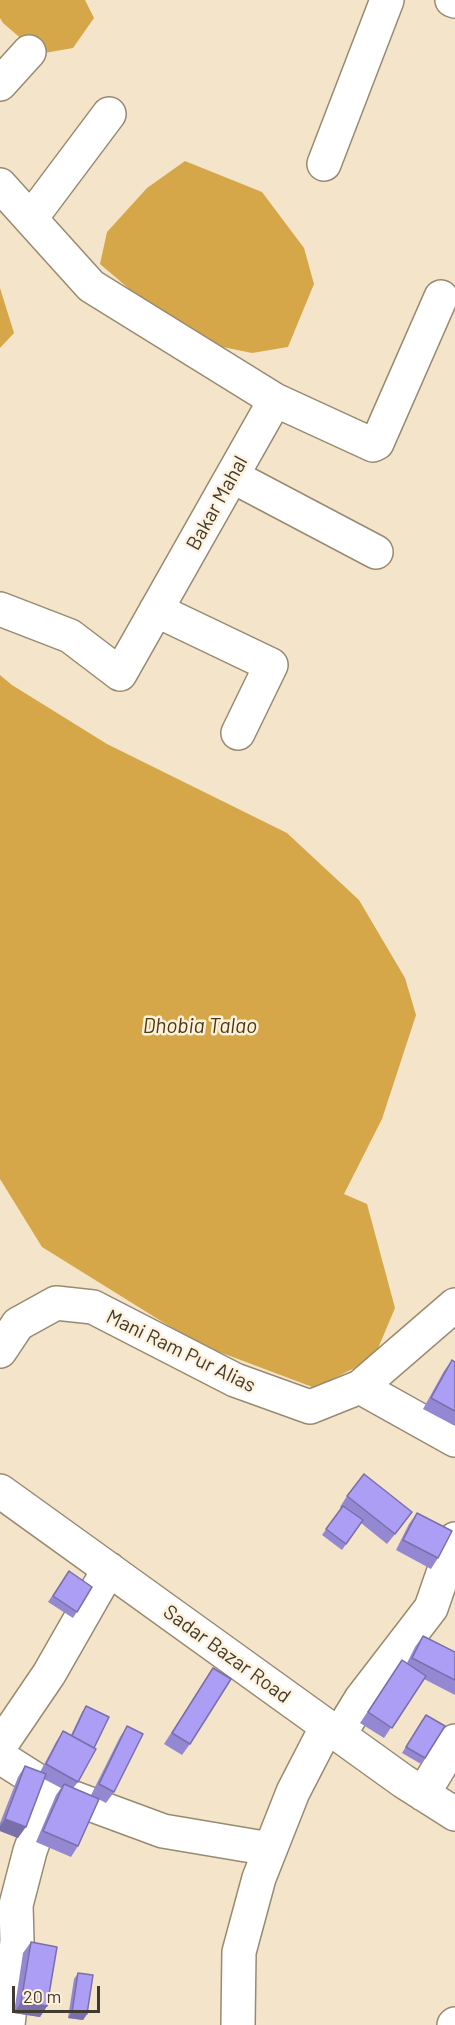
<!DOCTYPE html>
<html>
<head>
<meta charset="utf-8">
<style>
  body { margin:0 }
  #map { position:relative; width:455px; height:2025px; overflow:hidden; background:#f4e5ca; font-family:Barlow,sans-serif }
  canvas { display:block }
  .scale { position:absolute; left:12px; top:1986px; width:88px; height:27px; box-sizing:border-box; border:3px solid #403a2f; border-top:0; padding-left:8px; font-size:18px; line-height:21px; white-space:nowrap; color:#403a2f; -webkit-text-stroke:4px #fff2dd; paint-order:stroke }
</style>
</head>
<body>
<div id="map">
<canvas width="455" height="2025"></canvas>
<div class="scale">20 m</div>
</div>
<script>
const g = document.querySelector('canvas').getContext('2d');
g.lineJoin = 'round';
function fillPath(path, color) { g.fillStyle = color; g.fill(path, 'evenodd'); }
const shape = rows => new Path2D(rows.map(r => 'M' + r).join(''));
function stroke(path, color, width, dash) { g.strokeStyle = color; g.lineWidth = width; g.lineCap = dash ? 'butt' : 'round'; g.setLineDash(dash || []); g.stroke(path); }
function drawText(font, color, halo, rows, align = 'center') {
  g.font = font + ' Barlow,sans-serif'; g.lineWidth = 5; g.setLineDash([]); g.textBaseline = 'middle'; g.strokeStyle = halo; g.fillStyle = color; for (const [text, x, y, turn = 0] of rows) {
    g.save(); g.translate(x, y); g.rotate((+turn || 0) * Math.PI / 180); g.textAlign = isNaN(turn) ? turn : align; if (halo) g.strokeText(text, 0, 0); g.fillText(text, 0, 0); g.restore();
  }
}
fillPath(shape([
  [0,0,85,0,94,18,73,48,39,54,3,23,0,18],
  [185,161,262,192,304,248,314,284,288,347,252,353,213,345,155,311,100,264,107,232,147,188],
  [0,288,14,333,0,348],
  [0,675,12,685,107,744,287,833,359,900,405,978,416,1015,382,1119,344,1194,367,1204,395,1308,374,1358,315,1388,198,1344,42,1247,0,1179]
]), '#d6a749');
const minor = shape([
  [452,0,455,1],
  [0,84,29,52],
  [324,164,387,0],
  [0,185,91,286,275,400,120,674,70,636,0,609],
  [31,218,109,114],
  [275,400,373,445,377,443,441,297],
  [232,476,376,552],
  [156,610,271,665,238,733],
  [0,1351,18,1324,56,1303,93,1307,235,1380,310,1407,360,1387,455,1305],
  [360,1387,455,1440],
  [0,1491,403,1781,455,1814],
  [339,1735,361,1699,431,1608,455,1539],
  [0,1746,49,1674,109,1569],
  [0,1757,52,1790,163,1831,270,1849],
  [423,1794,455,1741],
  [8,2025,17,1941,16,1905,30,1851,52,1790],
  [238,2025,239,1952,259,1878,293,1792,327,1726],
  [454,2025,455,2024]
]);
stroke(minor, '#988a71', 36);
stroke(minor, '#fff', 33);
fillPath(shape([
  [452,1360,455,1362,455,1426,423,1409,444,1371],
  [347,1496,404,1523,387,1544,361,1523,342,1550,322,1535,341,1508,340,1507],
  [417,1513,438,1558,431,1569,396,1550,409,1524],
  [69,1571,92,1587,73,1618,48,1602],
  [423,1636,455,1652,455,1695,424,1679,384,1738,360,1723,402,1660,407,1663,415,1647],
  [213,1668,190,1744,182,1755,164,1744],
  [86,1706,78,1782,73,1788,78,1846,71,1857,36,1842,56,1795,61,1788,44,1779,18,1838,0,1831,0,1823,18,1777,25,1766,40,1772,56,1742,63,1731,71,1735,82,1712],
  [422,1720,425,1758,421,1764,402,1753],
  [127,1726,114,1792,106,1803,91,1795,120,1737],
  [31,1942,47,2006,40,2017,14,2013,23,1953],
  [78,1973,87,2014,83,2020,68,2018,74,1979]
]), '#9488d2');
fillPath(shape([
  [5,1819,26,1827,18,1838,0,1831,0,1826],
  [21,2002,47,2006,40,2017,14,2013],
  [72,2012,87,2014,83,2020,68,2018]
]), '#786fab');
const building = shape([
  [452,1360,455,1362,455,1411,431,1398,452,1360],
  [364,1474,412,1512,395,1534,347,1496,364,1474],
  [343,1506,363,1520,346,1544,326,1529,343,1506],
  [417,1513,452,1531,438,1558,403,1540,417,1513],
  [69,1571,92,1587,77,1612,53,1596,69,1571],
  [423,1636,455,1652,455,1680,412,1658,423,1636],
  [402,1660,426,1676,392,1728,368,1712,402,1660],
  [213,1668,231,1679,190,1744,172,1733,213,1668],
  [86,1706,109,1717,94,1748,72,1736,86,1706],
  [426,1715,445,1726,425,1758,406,1747,426,1715],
  [127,1726,143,1734,114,1792,99,1784,127,1726],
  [63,1731,96,1749,78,1782,46,1764,63,1731],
  [25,1766,46,1774,26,1827,5,1819,25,1766],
  [64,1784,99,1799,78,1846,43,1831,64,1784],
  [31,1942,57,1947,47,2006,21,2002,31,1942],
  [78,1973,93,1975,87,2014,72,2012,78,1973]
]);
fillPath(building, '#ac9ef4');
stroke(building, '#786fab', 1.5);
drawText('20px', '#403a2f', '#fff2dd', [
  ["Bakar Mahal",217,503,-61],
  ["Mani Ram Pur Alias",181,1351,26],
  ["Sadar Bazar Road",227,1654,36]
]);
drawText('italic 21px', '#4c3810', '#fff2dd', [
  ["Dhobia Talao",200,1026]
]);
</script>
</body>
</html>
